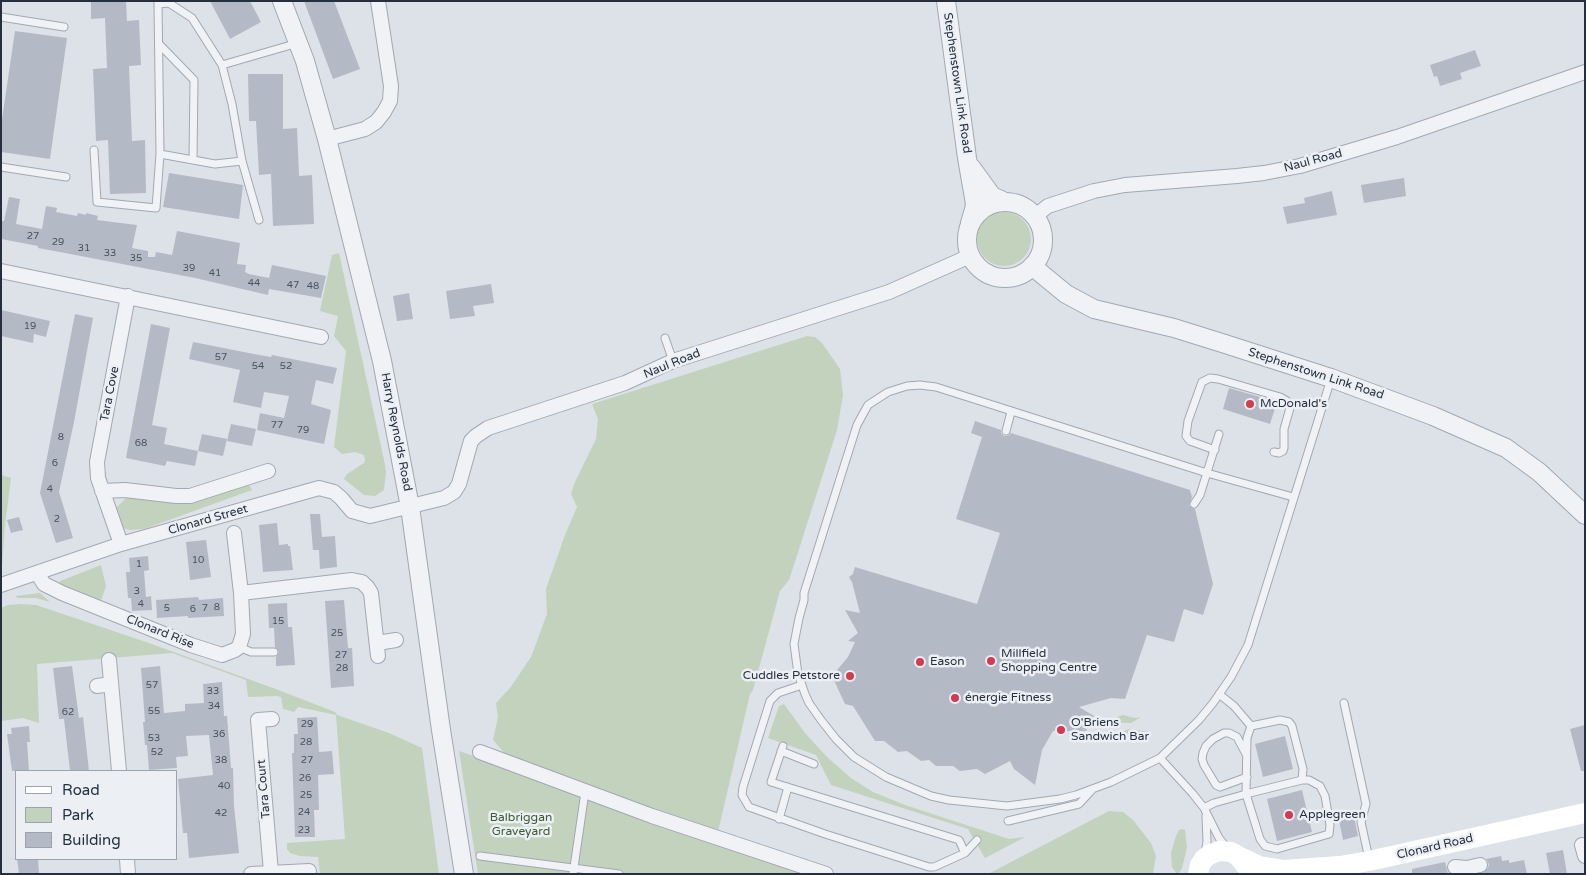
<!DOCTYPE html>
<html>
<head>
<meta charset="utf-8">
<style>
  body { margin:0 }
  #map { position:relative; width:1586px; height:875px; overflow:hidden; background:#dde1e8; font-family:"Varela Round",sans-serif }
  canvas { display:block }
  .frame { position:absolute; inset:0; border:2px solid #262f3f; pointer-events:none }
  .legend { position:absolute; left:15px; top:770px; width:162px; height:90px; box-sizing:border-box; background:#ecf0f5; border:1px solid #9da3ac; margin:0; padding:6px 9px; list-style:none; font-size:15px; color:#262f3f }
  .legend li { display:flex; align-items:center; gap:10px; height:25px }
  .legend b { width:25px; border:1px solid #9da3ac }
</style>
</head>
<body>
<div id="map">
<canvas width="1586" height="875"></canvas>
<div class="frame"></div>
<ul class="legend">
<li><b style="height:6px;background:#fff"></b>Road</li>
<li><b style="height:14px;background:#c2d2bd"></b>Park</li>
<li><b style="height:14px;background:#b4bac5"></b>Building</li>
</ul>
</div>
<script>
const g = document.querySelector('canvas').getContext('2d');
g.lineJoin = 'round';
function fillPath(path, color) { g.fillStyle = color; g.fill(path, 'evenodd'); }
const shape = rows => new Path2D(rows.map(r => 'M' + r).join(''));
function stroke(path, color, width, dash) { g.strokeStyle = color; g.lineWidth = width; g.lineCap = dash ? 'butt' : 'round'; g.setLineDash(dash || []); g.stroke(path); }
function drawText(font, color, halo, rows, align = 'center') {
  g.font = font + ' "Varela Round",sans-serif'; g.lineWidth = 5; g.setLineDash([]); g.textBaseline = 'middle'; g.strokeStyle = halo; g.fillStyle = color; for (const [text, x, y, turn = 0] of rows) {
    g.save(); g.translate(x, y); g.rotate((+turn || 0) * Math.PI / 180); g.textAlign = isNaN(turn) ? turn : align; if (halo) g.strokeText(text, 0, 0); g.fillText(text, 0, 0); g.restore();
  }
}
fillPath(shape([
  '977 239a27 27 0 1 1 54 0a27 27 0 1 1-54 0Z',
  [339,253,384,460,386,472,384,490,375,496,364,495,344,479,347,474,364,463,365,460,364,455,355,452,342,454,334,447,346,351,334,336,338,316,320,311,332,255],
  [807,336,815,337,822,343,840,369,843,395,837,430,794,565,789,580,780,591,753,690,750,694,718,832,715,833,506,755,493,740,498,717,496,703,510,688,531,657,547,614,546,589,565,535,577,507,571,494,575,482,596,439,598,419,592,404],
  [1,475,11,478,5,525,1,579],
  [248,483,252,490,144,529,130,530,123,528,118,523,116,515,117,507,127,497,138,497,178,503,199,500],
  [101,565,106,586,101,601,60,585,60,581],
  [40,593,50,602,36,598,17,598,16,596],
  [20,604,36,605,146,642,273,688,335,712,337,715,389,733,422,748,439,874,320,874,318,857,300,856,290,853,287,849,287,843,345,839,336,715,298,707,294,712,283,709,281,697,277,696,248,697,246,680,172,653,37,664,39,723,23,718,1,721,1,608,8,605],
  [784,704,805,733,827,757,851,778,873,792,905,805,1009,839,1025,837,985,858,968,829,831,785,816,755,768,738,779,706],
  [1123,715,1135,718,1141,717,1131,723,1112,722,1117,717],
  [1129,729,1143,731,1148,731,1137,737,1125,735,1117,737,1120,733],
  [459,751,556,785,808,874,478,874],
  [1109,811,1123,812,1133,820,1151,843,1156,856,1153,874,988,874],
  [1182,829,1185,830,1187,848,1182,868,1179,873,1176,873,1172,867,1171,853,1176,836,1179,830]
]), '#c2d2bd');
fillPath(shape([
  [91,1,126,1,127,21,139,20,141,65,129,66,132,141,145,140,146,193,110,194,108,140,96,141,93,69,107,68,105,18,91,19],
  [210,1,250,1,261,22,230,39],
  [304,1,334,1,360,69,333,79],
  [15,31,67,38,50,159,1,152,1,126],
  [1475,50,1481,66,1460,73,1462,79,1440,86,1437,76,1434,77,1430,65],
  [248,74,283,74,283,129,297,128,299,176,312,175,314,224,273,226,271,174,259,175,256,121,249,121],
  [169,173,243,185,239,219,163,207],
  [1404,178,1406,196,1364,203,1361,185],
  [1332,191,1337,215,1287,224,1283,207,1305,203,1304,198],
  [9,197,20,199,16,224,42,229,46,206,57,208,56,212,77,216,78,213,86,215,86,213,98,216,97,220,137,225,132,248,148,251,148,257,155,257,156,252,172,255,177,231,240,243,237,264,246,265,245,272,249,274,269,278,272,265,326,276,321,298,269,289,268,295,195,278,65,253,38,248,38,246,1,239,1,221,4,221],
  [491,284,494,303,473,306,475,316,450,319,446,291],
  [409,293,413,319,397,321,393,296],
  [1,310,50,321,46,337,34,334,33,343,1,336],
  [75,314,93,318,74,422,59,492,73,538,56,543,40,493],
  [151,324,170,328,152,425,167,428,164,444,198,451,195,466,167,461,165,466,126,458],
  [193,342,254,354,271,357,272,355,337,368,333,384,316,380,311,404,331,410,324,444,257,430,260,413,284,418,289,396,264,392,261,408,233,402,240,370,189,359],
  [1229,388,1277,402,1270,424,1223,409],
  [975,421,1001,430,1001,433,1004,436,1008,436,1011,433,1190,490,1192,497,1189,506,1195,509,1213,584,1203,615,1184,609,1174,642,1147,635,1125,699,1111,698,1079,707,1094,716,1086,731,1053,731,1042,750,1035,785,1014,769,1010,761,985,774,977,769,960,771,953,766,936,766,929,760,921,761,907,751,898,752,884,741,875,741,853,706,845,704,832,676,848,657,855,642,848,641,858,633,845,610,860,613,852,582,849,577,853,574,855,567,977,604,1000,533,956,519,982,437,971,433],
  [231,424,256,429,252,446,227,441],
  [202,434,227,439,223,456,198,451],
  [310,514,320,514,322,537,335,536,337,567,320,569,319,550,313,550],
  [19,517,23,530,11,533,7,520],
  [277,523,279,545,288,544,288,546,290,546,293,570,263,572,259,525],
  [206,540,211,577,190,580,186,542],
  [148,556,149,570,144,571,146,597,151,596,152,610,132,611,131,598,128,598,126,572,130,572,129,558],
  [198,597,199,600,223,598,224,616,188,618,188,616,157,618,156,600],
  [344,600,348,648,352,648,354,686,331,688,325,601],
  [287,603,288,627,292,627,295,665,276,666,276,657,279,652,275,647,274,628,269,628,268,604],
  [72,666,79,718,83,717,89,771,70,771,64,719,59,719,53,668],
  [160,666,164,713,185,711,185,704,204,703,203,684,222,682,224,716,227,716,231,768,233,768,234,806,239,853,189,858,187,833,183,833,178,779,213,775,209,735,186,736,188,756,176,757,177,768,149,770,147,745,145,745,143,722,145,722,141,668],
  [317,717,319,752,332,751,334,774,318,775,319,810,314,810,315,837,295,837,292,753,294,753,294,734,298,734,297,718],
  [1585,725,1585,771,1581,771,1570,729],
  [29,726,30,742,27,742,29,771,12,771,7,734,12,734,11,728],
  [1285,736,1293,769,1263,777,1255,744],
  [1302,790,1312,832,1277,841,1267,799],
  [1353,812,1358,836,1343,840,1338,815],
  [1563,850,1567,874,1550,874,1546,853],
  [1501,856,1502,861,1509,860,1509,863,1524,860,1527,874,1481,874,1488,868,1489,864,1486,859],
  [17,859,38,859,39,873,19,874],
  [1445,862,1448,874,1412,874,1412,869]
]), '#b4bac5');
const service = shape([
  [158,2,160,154,215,164,242,161],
  [158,4,169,3,192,18,222,65,232,104,242,161,259,220],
  [1,17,64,27],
  [159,44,194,80,193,160],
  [222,65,298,43],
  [94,150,97,202,156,208,160,154],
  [1,167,66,177],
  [665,338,673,361],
  [1006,431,1011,412],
  [1215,450,1190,441,1186,436,1188,421,1202,382,1210,378,1218,379,1280,397,1287,401,1290,408,1284,429,1284,448,1283,451,1279,453,1274,452],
  [1293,497,1207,473,936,387,920,385,907,386,888,392,868,405,857,425,804,593,804,600,799,618,794,644,798,674,805,694,809,703,821,720,836,739,854,757,886,777,931,796,949,800,1007,806,1060,799,1076,795,1111,782,1160,758,1199,720,1213,703,1231,677,1248,645,1331,379],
  [1194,504,1200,495,1219,434],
  [239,647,251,652,274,652],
  [802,685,778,693,770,701,743,787,742,795,749,807,825,834,929,867,934,867,965,853,977,840],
  [1219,694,1234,706,1251,726],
  [1344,703,1366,804,1361,822,1369,859],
  [783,746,771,782,959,840,965,853],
  [781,751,814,764],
  [1246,754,1237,737,1229,733,1224,733,1213,739,1206,746,1203,753,1202,759,1204,765,1216,785,1220,787,1247,777],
  [1160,758,1193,794,1204,808,1219,838,1226,847],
  [1204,808,1214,803,1246,794,1302,780,1309,780,1320,786,1325,796,1330,825,1329,834,1277,849,1265,846,1260,839,1246,794,1247,738,1251,726,1280,720,1289,722,1292,726,1303,769,1302,780],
  [779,819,788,787],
  [1008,821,1079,804,1091,791],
  [1205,853,1207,842,1206,816],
  [480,856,619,874],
  [573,874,585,792]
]);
const minor = shape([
  [327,139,365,129,376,122,384,112,390,101,391,86,378,1],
  [1035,216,1048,206,1094,191,1125,185,1237,176,1264,173,1300,166,1397,137,1585,72],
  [1,271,321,337],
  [102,491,125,490,176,496,190,496,268,471],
  [121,544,98,478,97,462,128,296],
  [37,573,44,584,62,593,191,645,222,655,235,650,239,647,243,634,241,593,234,533],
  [1,585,121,544,319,488,334,492,341,498,352,511,370,516,444,498,454,492,459,484,471,441,476,436,488,428,625,383,673,361,889,292,970,256],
  [241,593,352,580,362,582,368,588,371,593,378,656],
  [377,643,396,640],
  [109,660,119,771],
  [97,686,111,684],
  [480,752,652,816,826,874],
  [1582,845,1585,856],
  [127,859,128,874],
  [1455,867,1467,868,1480,865],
  [271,872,258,720,272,719],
  [251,874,309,871]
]);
const tertiary = shape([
  [282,1,305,61,327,139,382,361,410,507,441,730,464,874],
  [946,1,967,158,974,198,975,206,970,223],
  [971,167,992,196,1003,201],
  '967 240a38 38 0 1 1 76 0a38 38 0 1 1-76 0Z',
  [1032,266,1066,294,1094,309,1174,328,1222,343,1331,378,1433,416,1506,448,1539,472,1585,515]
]);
stroke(service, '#a2a8b2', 9);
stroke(minor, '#a2a8b2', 16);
stroke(tertiary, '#a2a8b2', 20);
stroke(service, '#f0f2f6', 7);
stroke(minor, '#f0f2f6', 14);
stroke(tertiary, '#f0f2f6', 18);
stroke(shape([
  [1238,856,1259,866,1284,870,1340,866,1369,861,1585,813],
  [1198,874,1200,865,1204,859,1209,855,1219,851,1231,852,1238,856,1246,866]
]), '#fff', 20);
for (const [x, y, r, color] of [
  [1250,404,5,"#d43a50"],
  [991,661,5,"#d43a50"],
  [920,662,5,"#d43a50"],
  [850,676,5,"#d43a50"],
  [955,698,5,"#d43a50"],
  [1061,730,5,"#d43a50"],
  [1289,815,5,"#d43a50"]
]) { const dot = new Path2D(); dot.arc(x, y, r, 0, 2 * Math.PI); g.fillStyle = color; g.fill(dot); stroke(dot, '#ecf0f5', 2); }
drawText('10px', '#4a5260', null, [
  ["27",33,236],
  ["29",58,242],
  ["31",84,248],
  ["33",110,253],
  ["35",136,258],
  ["39",189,268],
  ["41",215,273],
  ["44",254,283],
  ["47",293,285],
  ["48",313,286],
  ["19",30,326],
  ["57",221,357],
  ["54",258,366],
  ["52",286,366],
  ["77",277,425],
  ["79",303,430],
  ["8",61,437],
  ["68",141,443],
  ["6",55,463],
  ["4",50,489],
  ["2",57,519],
  ["10",198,560],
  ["1",139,564],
  ["3",137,591],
  ["4",141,604],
  ["8",217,607],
  ["5",167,608],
  ["7",205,608],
  ["6",193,609],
  ["15",278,621],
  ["25",337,633],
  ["27",341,655],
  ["28",342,668],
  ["57",152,685],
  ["33",213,691],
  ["34",214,706],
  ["55",154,711],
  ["62",68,712],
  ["29",307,724],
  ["36",219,734],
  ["53",154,738],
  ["28",306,742],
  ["52",157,752],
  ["38",221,760],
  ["27",307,760],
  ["26",305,778],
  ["40",224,786],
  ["25",306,795],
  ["24",304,812],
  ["42",221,813],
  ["23",304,830]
]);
drawText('12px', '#262f3f', '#ecf0f5', [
  ["Stephenstown Link Road",957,83,82],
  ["Naul Road",1313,161,-15],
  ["Naul Road",672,364,-22],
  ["Stephenstown Link Road",1316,374,18],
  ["Tara Cove",110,394,-79],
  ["Harry Reynolds Road",396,432,79],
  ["Clonard Street",208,520,-16],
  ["Clonard Rise",160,632,22],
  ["Tara Court",264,789,-95],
  ["Clonard Road",1435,847,-13]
]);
drawText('12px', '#262f3f', '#ecf0f5', [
  ["McDonald's",1260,404],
  ["Millfield",1001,654],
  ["Shopping Centre",1001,668],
  ["Eason",930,662],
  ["Cuddles Petstore",840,676,"right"],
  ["énergie Fitness",965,698],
  ["O'Briens",1071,723],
  ["Sandwich Bar",1071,737],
  ["Applegreen",1299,815]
], 'left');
drawText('12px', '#3a5b32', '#ecf0f5', [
  ["Balbriggan",521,818],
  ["Graveyard",521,832]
]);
</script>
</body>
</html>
